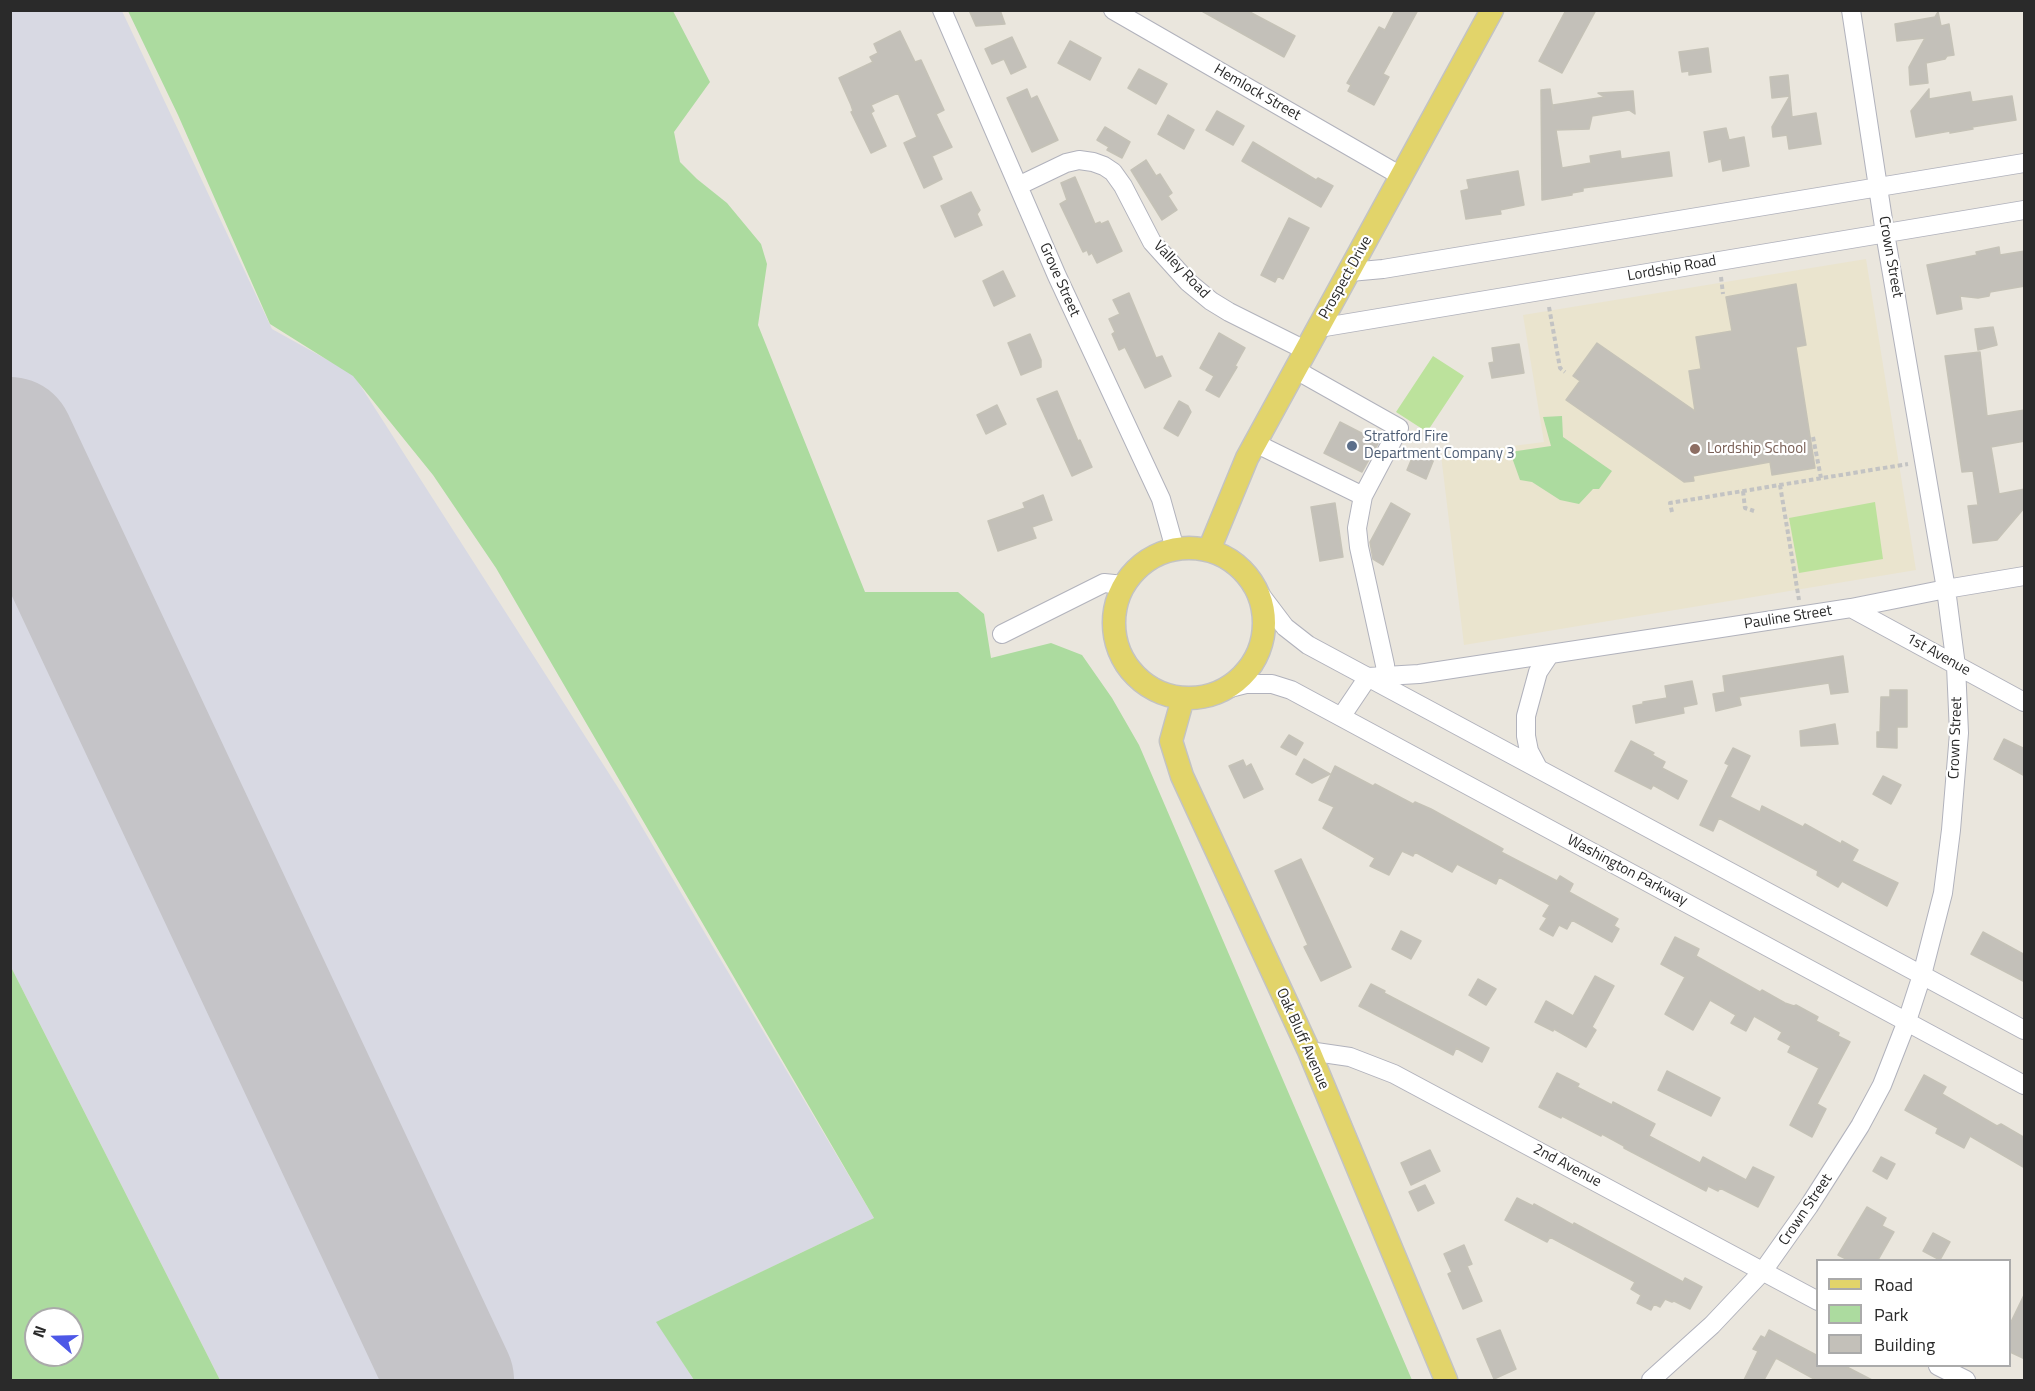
<!DOCTYPE html>
<html>
<head>
<meta charset="utf-8">
<style>
  body { margin:0 }
  #map { position:relative; width:2035px; height:1391px; overflow:hidden; background:#eae6dd; font-family:"Titillium Web",sans-serif }
  canvas { display:block }
  .frame { position:absolute; inset:0; border:12px solid #2a2a2a; pointer-events:none }
  .legend { position:absolute; left:1816px; top:1259px; width:195px; height:108px; box-sizing:border-box; background:#fff; border:2px solid #aaa; margin:0; padding:8px 10px; list-style:none; font-size:18px; color:#2a2a2a }
  .legend li { display:flex; align-items:center; gap:12px; height:30px }
  .legend b { width:30px; border:2px solid #aaa }
  .north { position:absolute; left:24px; top:1307px; width:60px; height:60px; box-sizing:border-box; background:#fff; border:2px solid #aaa; border-radius:50%; rotate:290deg; font-size:16px; font-weight:700; line-height:24px; text-align:center; color:#2a2a2a }
  .north::after { content:''; display:block; margin:auto; width:21px; height:27px; background:#4d58e7; clip-path:polygon(50% 0,100% 100%,50% 72%,0 100%) }
</style>
</head>
<body>
<div id="map">
<canvas width="2035" height="1391"></canvas>
<div class="frame"></div>
<ul class="legend">
<li><b style="height:8px;background:#e2d46a"></b>Road</li>
<li><b style="height:16px;background:#acdb9f"></b>Park</li>
<li><b style="height:16px;background:#c3c0b9"></b>Building</li>
</ul>
<div class="north">N</div>
</div>
<script>
const g = document.querySelector('canvas').getContext('2d');
g.lineJoin = 'round';
function fillPath(path, color) { g.fillStyle = color; g.fill(path, 'evenodd'); }
const shape = rows => new Path2D(rows.map(r => 'M' + r).join(''));
function stroke(path, color, width, dash) { g.strokeStyle = color; g.lineWidth = width; g.lineCap = dash ? 'butt' : 'round'; g.setLineDash(dash || []); g.stroke(path); }
function drawText(font, color, halo, rows, align = 'center') {
  g.font = font + ' "Titillium Web",sans-serif'; g.lineWidth = 4.5; g.setLineDash([]); g.textBaseline = 'middle'; g.strokeStyle = halo; g.fillStyle = color; for (const [text, x, y, turn = 0] of rows) {
    g.save(); g.translate(x, y); g.rotate((+turn || 0) * Math.PI / 180); g.textAlign = isNaN(turn) ? turn : align; if (halo) g.strokeText(text, 0, 0); g.fillText(text, 0, 0); g.restore();
  }
}
fillPath(shape([
  [1866,259,1916,570,1464,645,1441,455,1544,442,1523,315]
]), '#eae4ce');
fillPath(shape([
  [11,11,122,11,272,329,353,374,626,800,874,1218,657,1322,694,1380,220,1380,11,967]
]), '#d8d9e3');
fillPath(shape([
  [128,11,673,11,710,82,674,132,680,162,697,179,727,203,761,244,767,264,758,325,865,592,958,592,984,614,991,658,1051,643,1082,655,1112,698,1139,745,1412,1380,694,1380,656,1322,874,1218,496,568,433,475,353,376,270,324,178,115],
  [1562,416,1563,437,1612,471,1599,489,1593,489,1579,504,1560,500,1532,482,1520,480,1510,452,1551,446,1543,417],
  [10,967,11,967,220,1380,11,1380],
  [36,1319,72,1319,72,1355,36,1355]
]), '#acdb9f');
fillPath(shape([
  [1433,356,1464,376,1427,432,1396,412],
  [1875,502,1883,559,1799,573,1789,518]
]), '#bce29c');
stroke(shape([
  [10,441,450,1380]
]), '#c5c4c8', 128);
const building = shape([
  [969,10,1000,10,1005,24,976,26,969,10],
  [1200,10,1246,10,1295,36,1284,57,1200,10],
  [1395,10,1418,10,1383,74,1389,77,1374,105,1348,91,1351,85,1347,83,1379,27,1385,30,1395,10],
  [1566,10,1596,10,1562,73,1539,61,1566,10],
  [1938,12,1941,26,1949,24,1954,55,1947,56,1945,59,1926,63,1928,83,1910,85,1909,67,1925,38,1897,41,1895,24,1935,17,1938,12],
  [900,31,915,62,921,60,944,110,936,114,952,147,932,156,942,179,924,188,904,143,917,137,898,93,871,105,874,111,871,113,886,146,871,153,851,112,853,111,851,105,839,78,873,62,870,57,878,53,874,44,900,31],
  [1012,37,1026,67,1011,74,1004,59,992,64,985,49,1012,37],
  [1070,41,1101,58,1090,80,1058,63,1070,41],
  [1708,48,1711,72,1689,75,1689,71,1682,72,1679,52,1708,48],
  [1139,69,1167,84,1156,104,1128,88,1139,69],
  [1788,75,1792,117,1816,113,1821,144,1789,149,1787,135,1773,137,1772,127,1790,96,1772,98,1770,77,1788,75],
  [1027,89,1031,99,1037,96,1058,140,1032,152,1007,98,1027,89],
  [1550,89,1553,110,1553,105,1605,97,1598,93,1633,91,1635,114,1629,110,1592,116,1589,129,1556,130,1562,168,1591,163,1590,156,1620,151,1621,159,1669,152,1672,176,1583,188,1583,191,1572,193,1572,195,1542,200,1541,90,1550,89],
  [1929,89,1929,99,1970,92,1972,102,2012,96,2016,120,1972,127,1973,129,1950,133,1950,131,1916,137,1911,111,1929,89],
  [1217,111,1244,126,1233,145,1206,130,1217,111],
  [1168,115,1194,130,1184,149,1158,134,1168,115],
  [1105,127,1130,142,1122,158,1107,150,1109,147,1097,140,1105,127],
  [1726,128,1729,140,1744,137,1749,166,1723,171,1721,159,1709,162,1704,132,1726,128],
  [1253,142,1316,180,1318,178,1333,186,1321,207,1242,161,1253,142],
  [1146,160,1156,176,1160,174,1172,193,1168,196,1177,210,1162,220,1131,170,1146,160],
  [1518,171,1524,205,1500,210,1501,214,1466,219,1461,191,1469,189,1467,180,1518,171],
  [1075,177,1095,224,1100,222,1101,224,1108,221,1122,251,1097,263,1092,253,1089,255,1087,250,1083,252,1060,204,1067,200,1061,183,1075,177],
  [971,192,980,210,977,214,982,225,955,237,941,206,971,192],
  [1289,218,1309,228,1283,279,1278,276,1275,282,1261,275,1289,218],
  [1999,247,2000,255,2025,251,2025,286,1990,292,1989,296,1978,298,1960,296,1962,309,1937,314,1927,265,1977,255,1976,252,1999,247],
  [1003,271,1015,296,994,306,983,281,1003,271],
  [1796,284,1806,345,1796,347,1815,468,1772,475,1770,462,1693,476,1694,481,1684,482,1566,400,1580,381,1573,376,1597,343,1695,411,1689,371,1701,369,1696,337,1732,331,1726,297,1796,284],
  [1129,293,1156,358,1162,356,1171,376,1145,388,1125,347,1119,350,1112,334,1115,332,1109,319,1120,314,1113,300,1129,293],
  [1993,327,1997,345,1978,350,1975,329,1993,327],
  [1219,333,1245,348,1235,366,1237,367,1219,397,1206,390,1214,376,1200,368,1219,333],
  [1030,334,1041,360,1041,367,1021,375,1008,343,1030,334],
  [1519,344,1524,373,1492,378,1489,363,1494,362,1492,348,1519,344],
  [1980,352,1987,416,2025,410,2025,441,1991,447,1999,494,2025,489,2025,507,1997,540,1973,543,1968,506,1978,505,1973,471,1962,472,1945,356,1980,352],
  [1057,391,1078,441,1080,440,1092,467,1072,476,1037,399,1057,391],
  [1179,401,1188,406,1191,412,1178,436,1164,428,1179,401],
  [997,405,1006,424,986,434,977,415,997,405],
  [1340,422,1379,442,1362,472,1324,453,1340,422],
  [1415,451,1434,459,1426,479,1407,470,1415,451],
  [1043,495,1052,520,1032,527,1036,538,998,551,988,521,1025,508,1023,503,1043,495],
  [1335,503,1343,557,1320,561,1311,507,1335,503],
  [1391,503,1410,514,1383,565,1373,559,1370,542,1391,503],
  [1843,656,1848,692,1831,694,1829,683,1802,687,1739,697,1741,705,1716,711,1713,694,1725,692,1723,676,1843,656],
  [1692,681,1697,704,1683,707,1684,713,1636,723,1633,706,1643,704,1643,702,1667,698,1665,686,1692,681],
  [1890,690,1907,690,1907,727,1897,727,1897,748,1877,747,1877,732,1880,732,1881,697,1890,697,1890,690],
  [1835,724,1838,744,1801,746,1800,731,1835,724],
  [1289,735,1303,743,1296,755,1281,747,1289,735],
  [2004,739,2025,749,2025,776,1994,759,2004,739],
  [1631,741,1654,753,1652,755,1665,762,1662,768,1687,781,1678,799,1653,785,1651,789,1615,771,1631,741],
  [1733,748,1750,756,1730,797,1760,812,1762,806,1803,827,1805,824,1841,844,1842,841,1858,850,1852,861,1898,883,1887,906,1842,881,1838,887,1817,875,1818,871,1719,818,1713,831,1700,825,1729,765,1725,763,1733,748],
  [1304,759,1330,774,1312,783,1296,774,1304,759],
  [1243,760,1246,767,1251,764,1263,789,1244,798,1229,766,1243,760],
  [1335,766,1373,786,1375,784,1413,804,1415,802,1431,809,1503,849,1501,852,1557,881,1560,876,1573,884,1569,892,1618,919,1614,926,1619,929,1612,942,1572,920,1567,929,1559,925,1553,936,1540,929,1547,918,1543,916,1550,905,1499,877,1496,884,1457,864,1452,872,1415,852,1413,856,1402,851,1389,875,1370,866,1375,858,1323,828,1334,807,1319,800,1335,766],
  [1883,776,1901,785,1891,804,1873,794,1883,776],
  [1301,859,1351,967,1321,981,1304,947,1308,945,1275,871,1301,859],
  [1401,931,1421,941,1411,959,1392,949,1401,931],
  [1983,932,2025,955,2025,982,1971,954,1983,932],
  [1675,937,1699,949,1696,956,1760,992,1762,990,1785,1003,1794,1006,1796,1005,1818,1017,1816,1021,1839,1033,1838,1036,1850,1042,1817,1104,1826,1109,1812,1137,1790,1125,1819,1068,1788,1052,1791,1046,1778,1039,1782,1032,1754,1016,1746,1031,1731,1023,1736,1015,1710,1000,1693,1030,1665,1014,1685,977,1661,964,1675,937],
  [1595,976,1614,986,1592,1027,1596,1030,1586,1047,1554,1029,1553,1031,1535,1022,1546,1001,1573,1016,1595,976],
  [1478,979,1496,989,1486,1005,1469,995,1478,979],
  [1371,984,1385,991,1384,993,1489,1048,1482,1062,1456,1048,1453,1055,1359,1006,1371,984],
  [1667,1071,1720,1098,1711,1116,1658,1090,1667,1071],
  [1557,1073,1579,1084,1577,1087,1612,1105,1613,1102,1655,1124,1649,1136,1700,1163,1703,1157,1746,1180,1753,1167,1774,1177,1758,1207,1720,1188,1718,1191,1708,1186,1706,1191,1624,1148,1624,1146,1602,1134,1601,1136,1562,1116,1561,1118,1539,1107,1557,1073],
  [1924,1075,1946,1087,1942,1094,1997,1126,2001,1124,2025,1138,2025,1168,1970,1136,1964,1148,1936,1133,1938,1128,1905,1110,1924,1075],
  [1430,1150,1440,1171,1411,1185,1401,1163,1430,1150],
  [1881,1157,1895,1164,1887,1179,1873,1171,1881,1157],
  [1425,1185,1434,1203,1418,1211,1409,1192,1425,1185],
  [1517,1198,1533,1206,1534,1204,1573,1225,1574,1223,1683,1282,1685,1278,1702,1287,1690,1309,1674,1301,1672,1302,1665,1299,1660,1307,1654,1304,1651,1310,1637,1303,1641,1295,1631,1289,1635,1282,1550,1237,1547,1242,1505,1220,1517,1198],
  [1867,1207,1886,1218,1882,1226,1894,1232,1878,1260,1848,1260,1838,1255,1867,1207],
  [1933,1233,1950,1242,1940,1260,1923,1251,1933,1233],
  [1464,1245,1472,1264,1467,1266,1482,1301,1463,1309,1448,1274,1452,1272,1444,1254,1464,1245],
  [2025,1293,2025,1359,2010,1352,2010,1324,2025,1293],
  [1500,1330,1516,1369,1494,1379,1477,1339,1500,1330],
  [1769,1330,1818,1356,1818,1365,1843,1365,1872,1380,1816,1380,1776,1358,1764,1380,1744,1380,1758,1351,1753,1349,1761,1336,1765,1338,1769,1330]
]);
fillPath(building, '#c3c0b9');
stroke(building, '#c5c2b7', 1.5);
const minor = shape([
  [942,10,1057,276,1161,499,1175,549],
  [1113,10,1401,176],
  [1018,186,1066,163,1079,160,1093,162,1104,166,1113,172,1123,186,1152,242,1188,282,1211,301,1229,312,1307,351],
  [1350,272,1383,269,2024,163],
  [1319,328,2024,210],
  [1296,370,1399,428,1363,496,1357,528,1359,547,1385,665,1387,685],
  [1255,443,1363,496],
  [1257,590,1285,627,1308,645,2024,1030],
  [1851,608,2024,702],
  [1002,634,1104,583,1124,585],
  [1222,690,1246,684,1272,684,1291,690,2024,1085],
  [1341,717,1368,677,1419,674,1721,628,1851,608,1946,589,2024,576],
  [1538,768,1529,751,1526,736,1526,716,1538,672,1550,654],
  [1309,1051,1350,1057,1394,1074,1818,1301],
  [1938,1366,1966,1380],
  [1651,1380,1712,1325,1763,1271,1809,1206,1860,1126,1882,1085,1907,1021,1922,975,1943,893,1951,830,1959,733,1956,666,1946,589,1885,233,1851,10]
]);
const major = shape([
  '1114 623a75 75 0 1 1 150 0a75 75 0 1 1-150 0Z',
  [1209,550,1247,458,1492,10],
  [1183,698,1171,741,1182,776,1309,1051,1446,1380]
]);
stroke(minor, '#b1b2bc', 20);
stroke(major, '#c3c3c3', 25);
stroke(shape([
  [1721,277,1723,294],
  [1549,307,1560,368,1565,372],
  [1813,437,1821,478],
  [1780,485,1799,600],
  [1743,491,1745,508,1754,511],
  [1672,512,1670,503,1908,464]
]), '#c3c3c3', 4, [4.5, 3]);
stroke(minor, '#fff', 18);
stroke(major, '#e2d46a', 22);
for (const [x, y, r, color] of [
  [1352,446,6,"#5c6f8a"],
  [1695,449,6,"#8d6e63"]
]) { const dot = new Path2D(); dot.arc(x, y, r, 0, 2 * Math.PI); g.fillStyle = color; g.fill(dot); stroke(dot, '#fff', 2); }
drawText('15px', '#2a2a2a', '#fff', [
  ["Hemlock Street",1257,93,30],
  ["Crown Street",1890,257,80],
  ["Lordship Road",1672,269,-10],
  ["Valley Road",1181,270,46],
  ["Prospect Drive",1346,278,-61],
  ["Grove Street",1059,280,66],
  ["Pauline Street",1788,618,-9],
  ["1st Avenue",1938,655,29],
  ["Crown Street",1956,738,-88],
  ["Washington Parkway",1627,871,28],
  ["Oak Bluff Avenue",1302,1039,66],
  ["2nd Avenue",1567,1166,28],
  ["Crown Street",1806,1210,-56]
]);
drawText('15px', '#4e5e75', '#fff', [
  ["Stratford Fire",1364,437],
  ["Department Company 3",1364,454]
], 'left');
drawText('15px', '#785e54', '#fff', [
  ["Lordship School",1707,449]
], 'left');
</script>
</body>
</html>
